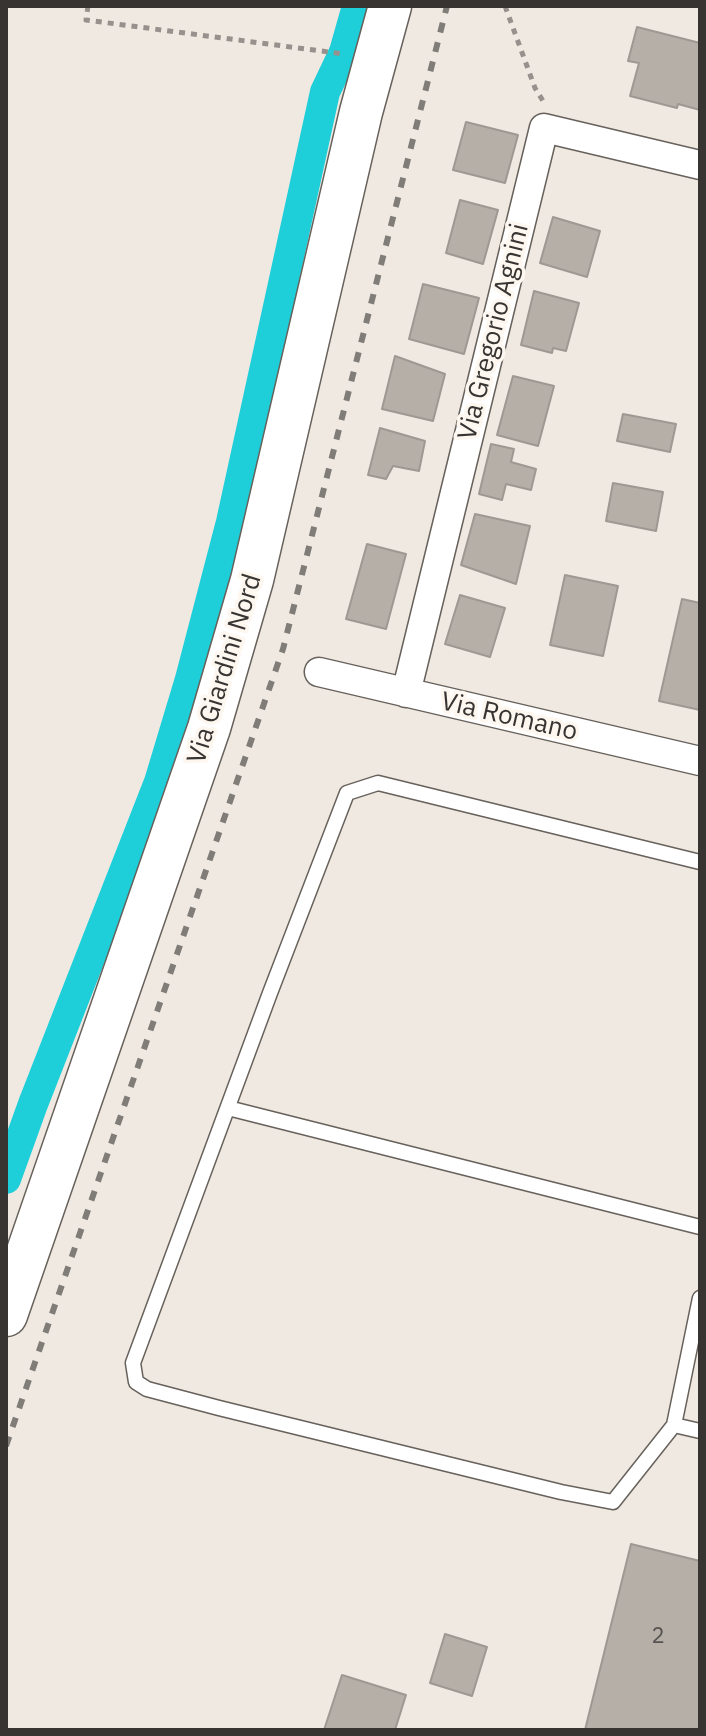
<!DOCTYPE html>
<html>
<head>
<meta charset="utf-8">
<style>
  body { margin:0 }
  #map { position:relative; width:706px; height:1736px; overflow:hidden; background:#f0e9e2; font-family:"IBM Plex Sans",sans-serif }
  canvas { display:block }
  .frame { position:absolute; inset:0; border:8px solid #373432; pointer-events:none }
</style>
</head>
<body>
<div id="map">
<canvas width="706" height="1736"></canvas>
<div class="frame"></div>
</div>
<script>
const g = document.querySelector('canvas').getContext('2d');
g.lineJoin = 'round';
const shape = rows => new Path2D(rows.map(r => 'M' + r).join(''));
function stroke(path, color, width, dash) { g.strokeStyle = color; g.lineWidth = width; g.lineCap = dash ? 'butt' : 'round'; g.setLineDash(dash || []); g.stroke(path); }
function fillPath(path, color) { g.fillStyle = color; g.fill(path, 'evenodd'); }
function drawText(font, color, halo, rows, align = 'center') {
  g.font = font + ' "IBM Plex Sans",sans-serif'; g.lineWidth = 7; g.setLineDash([]); g.textBaseline = 'middle'; g.strokeStyle = halo; g.fillStyle = color; for (const [text, x, y, turn = 0] of rows) {
    g.save(); g.translate(x, y); g.rotate((+turn || 0) * Math.PI / 180); g.textAlign = isNaN(turn) ? turn : align; if (halo) g.strokeText(text, 0, 0); g.fillText(text, 0, 0); g.restore();
  }
}
stroke(shape([
  [6,1179,33,1104,159,782,190,679,231,522,325,92,344,52,357,6]
]), '#1eced8', 30);
const building = shape([
  [637,27,700,43,700,110,678,104,677,108,630,96,639,63,628,61,637,27],
  [466,122,518,135,505,183,453,170,466,122],
  [460,200,498,210,483,264,446,253,460,200],
  [553,217,600,231,587,277,540,263,553,217],
  [423,284,479,298,464,354,409,339,423,284],
  [534,291,579,303,566,351,553,348,552,353,521,345,534,291],
  [395,356,445,374,433,421,382,409,395,356],
  [513,376,554,386,538,446,497,435,513,376],
  [623,414,676,424,670,452,617,441,623,414],
  [380,428,425,441,419,471,393,466,386,479,368,475,380,428],
  [491,444,514,449,511,462,536,469,531,490,506,484,502,500,479,494,491,444],
  [613,483,663,492,656,531,606,521,613,483],
  [475,514,530,526,516,584,461,565,475,514],
  [367,544,406,554,386,629,346,619,367,544],
  [565,575,618,586,603,656,550,645,565,575],
  [460,595,505,608,490,657,445,644,460,595],
  [682,599,700,603,700,710,659,701,682,599],
  [631,1544,700,1561,700,1730,585,1730,631,1544],
  [445,1634,487,1647,472,1696,430,1683,445,1634],
  [342,1675,406,1695,395,1730,324,1730,342,1675]
]);
fillPath(building, '#b5afa8');
stroke(building, '#9e9892', 2);
const service = shape([
  [700,862,378,783,347,793,270,993,133,1363,136,1382,147,1389,219,1408,561,1492,613,1502,674,1425,700,1298],
  [228,1108,700,1227],
  [674,1425,700,1431]
]);
const minor = shape([
  [319,672,700,761],
  [406,693,544,128,700,165]
]);
const secondary = shape([
  [6,1315,209,728,252,580,361,112,390,6]
]);
stroke(service, '#67615b', 17);
stroke(minor, '#67615b', 31);
stroke(secondary, '#67615b', 45);
stroke(shape([
  [88,6,86,20,344,54],
  [505,6,535,88,543,101]
]), '#96918c', 5, [6, 6]);
stroke(service, '#fff', 14);
stroke(minor, '#fff', 28);
stroke(secondary, '#fff', 42);
stroke(shape([
  [6,1446,283,649,447,6]
]), '#807c78', 6, [10, 10]);
drawText('22px', '#565350', null, [
  ["2",658,1637]
]);
drawText('26px', '#373432', '#fdf7f0', [
  ["Via Gregorio Agnini",494,332,-76],
  ["Via Giardini Nord",225,669,-73],
  ["Via Romano",509,717,13]
]);
</script>
</body>
</html>
